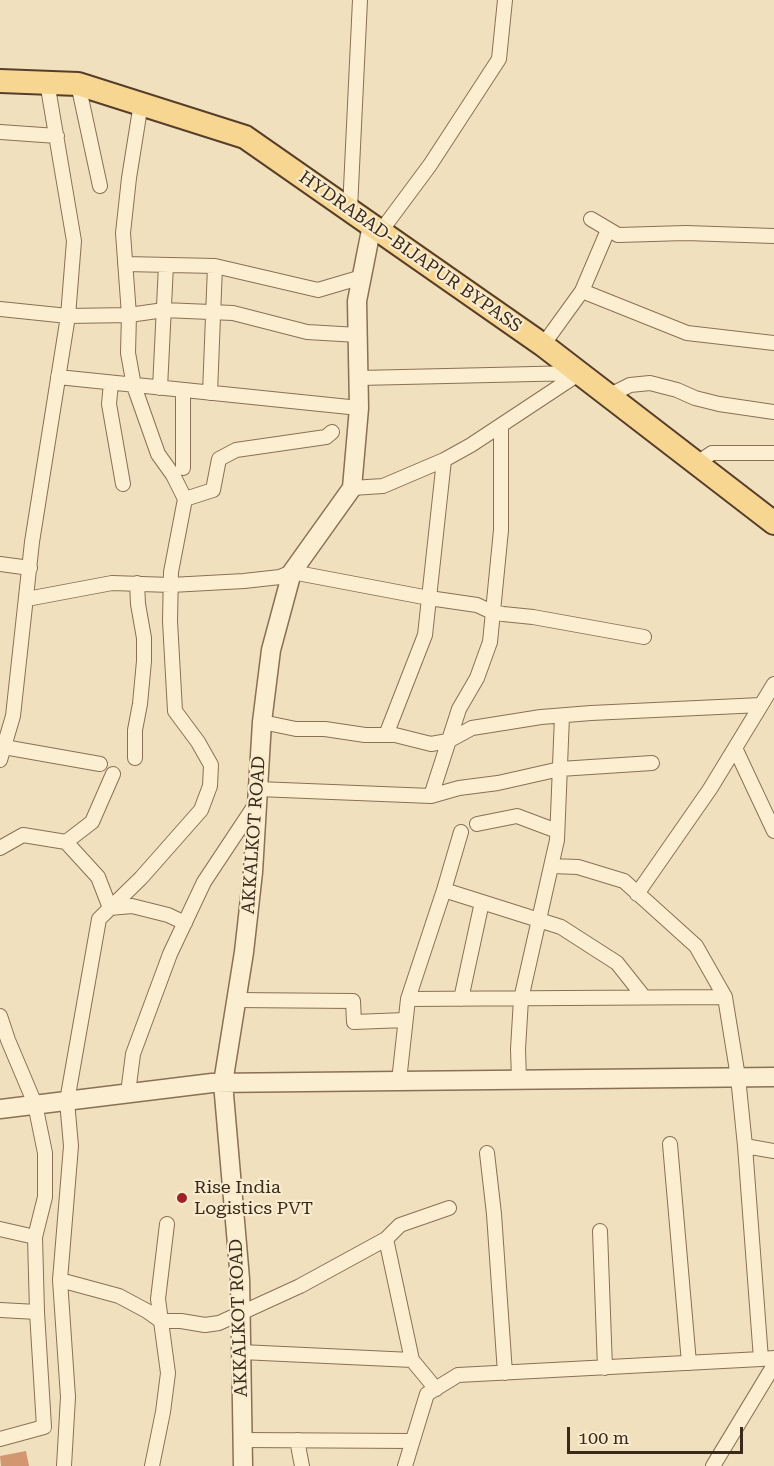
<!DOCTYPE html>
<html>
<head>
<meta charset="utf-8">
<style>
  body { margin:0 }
  #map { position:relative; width:774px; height:1466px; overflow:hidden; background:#f1e0be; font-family:"Roboto Serif",serif }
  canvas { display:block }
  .scale { position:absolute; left:567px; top:1427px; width:176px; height:27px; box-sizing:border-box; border:3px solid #38291b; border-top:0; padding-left:8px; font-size:18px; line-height:21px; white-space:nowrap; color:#38291b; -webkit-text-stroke:4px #f8ebce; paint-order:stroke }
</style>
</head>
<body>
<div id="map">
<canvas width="774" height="1466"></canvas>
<div class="scale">100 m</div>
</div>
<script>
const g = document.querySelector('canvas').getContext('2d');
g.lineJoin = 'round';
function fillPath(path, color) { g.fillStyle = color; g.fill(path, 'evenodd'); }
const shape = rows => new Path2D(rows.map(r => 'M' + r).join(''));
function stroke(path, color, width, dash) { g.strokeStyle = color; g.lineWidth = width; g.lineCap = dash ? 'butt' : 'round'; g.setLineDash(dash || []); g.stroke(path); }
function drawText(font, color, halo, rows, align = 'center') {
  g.font = font + ' "Roboto Serif",serif'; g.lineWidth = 4.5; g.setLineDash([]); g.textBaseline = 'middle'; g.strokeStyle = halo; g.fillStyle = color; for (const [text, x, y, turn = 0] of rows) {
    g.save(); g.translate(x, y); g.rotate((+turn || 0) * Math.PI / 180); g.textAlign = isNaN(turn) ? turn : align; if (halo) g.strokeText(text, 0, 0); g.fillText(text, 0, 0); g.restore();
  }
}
fillPath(shape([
  [26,1451,29,1466,1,1466,0,1456]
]), '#d29771');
const minor = shape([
  [78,84,100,186],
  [0,132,57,136],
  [350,209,360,0],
  [591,219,618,235,686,233,774,236],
  [381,231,430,165,499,59,505,0],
  [125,264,215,266,318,290,362,277],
  [582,291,687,333,774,343],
  [0,309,68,316,129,315,164,310,233,313,307,332,358,335],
  [543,345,582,291,608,230],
  [58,377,359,408],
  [359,378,578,373],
  [111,383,109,404,123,484],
  [160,388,166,265],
  [210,393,215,266],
  [610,395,630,385,650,383,677,390,695,398,719,404,774,412],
  [697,463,712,453,774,453],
  [183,468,183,390],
  [352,488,383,486,444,460,471,445,580,373],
  [185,499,213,490,219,459,236,450,326,437,332,432],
  [0,564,30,568],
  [27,599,112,583,171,585,244,581,280,577,292,572,429,598,477,605,492,612,503,614,533,617,644,637],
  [262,722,296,729,325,729,365,735,395,735,431,744,448,741,472,728,541,717,591,713,761,705],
  [386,735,425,635,444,460],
  [4,747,100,764],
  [735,748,774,831],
  [135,758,135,730,140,704,144,661,144,638,138,604,137,583],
  [0,760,13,716,32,542,68,316,74,241,47,82],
  [258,789,431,796,459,788,498,783,560,769,652,763],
  [431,796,459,709,477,678,490,642,501,530,501,426],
  [477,824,517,816,557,831],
  [66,842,92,822,113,774],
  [0,848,23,835,66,842,98,877,110,908,132,906,168,915,185,923],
  [552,866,578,867,624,881,696,946,725,997,738,1077,745,1146,774,1151],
  [444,890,461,832],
  [637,894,710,789,774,684],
  [408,999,444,890,561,927,617,963,644,997],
  [461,999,482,902],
  [236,1000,353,1001,354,1022,405,1020],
  [0,1016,8,1040,35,1104,45,1153,45,1197,35,1237,37,1312,44,1427,0,1439],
  [519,1080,518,1049,521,999,557,840,562,716],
  [399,1081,408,999,725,997],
  [128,1093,133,1054,170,954,204,882,257,802],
  [670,1144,689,1363],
  [745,1146,761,1359,774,1358],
  [487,1153,494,1214,505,1373],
  [0,1229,35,1237],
  [600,1231,605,1368],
  [386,1239,412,1360,436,1389],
  [60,1280,119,1296,147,1311,161,1321,181,1321,205,1325,219,1323,300,1286,386,1239,400,1225,449,1208],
  [0,1310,37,1312],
  [241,1352,412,1360],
  [242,1440,412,1441],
  [297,1440,302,1466],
  [64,1466,68,1397,60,1280,71,1146,67,1101,99,919,141,878,201,810,210,786,211,765,198,742,175,711,170,621,171,572,185,499,173,475,158,454,134,386,128,353,129,315,123,233,129,178,141,103],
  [152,1466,163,1412,168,1373,158,1299,167,1224],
  [405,1466,427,1394,458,1375,761,1359],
  [713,1466,774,1365]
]);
const tertiary = shape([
  [0,1109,212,1083,774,1077],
  [243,1466,240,1279,223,1083,244,952,253,872,262,722,271,650,292,572,352,488,359,408,357,301,372,225]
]);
const primary = shape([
  [0,81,78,84,245,137,543,345,774,523]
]);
stroke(minor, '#8a7055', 16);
stroke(tertiary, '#8a7055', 21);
stroke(primary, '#573e2a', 26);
stroke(minor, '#fbeed1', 14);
stroke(tertiary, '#fbeed1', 18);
stroke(primary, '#f7d692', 22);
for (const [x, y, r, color] of [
  [182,1198,6,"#9d2125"]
]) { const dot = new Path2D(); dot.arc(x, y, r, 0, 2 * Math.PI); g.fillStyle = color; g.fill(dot); stroke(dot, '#f8ebce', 2); }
drawText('18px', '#38291b', '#f8ebce', [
  ["HYDRABAD-BIJAPUR BYPASS",410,252,35],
  ["AKKALKOT ROAD",254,835,-86],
  ["AKKALKOT ROAD",239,1318,-92]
]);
drawText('18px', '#38291b', '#f8ebce', [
  ["Rise India",194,1188],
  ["Logistics PVT",194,1209]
], 'left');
</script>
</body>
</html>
